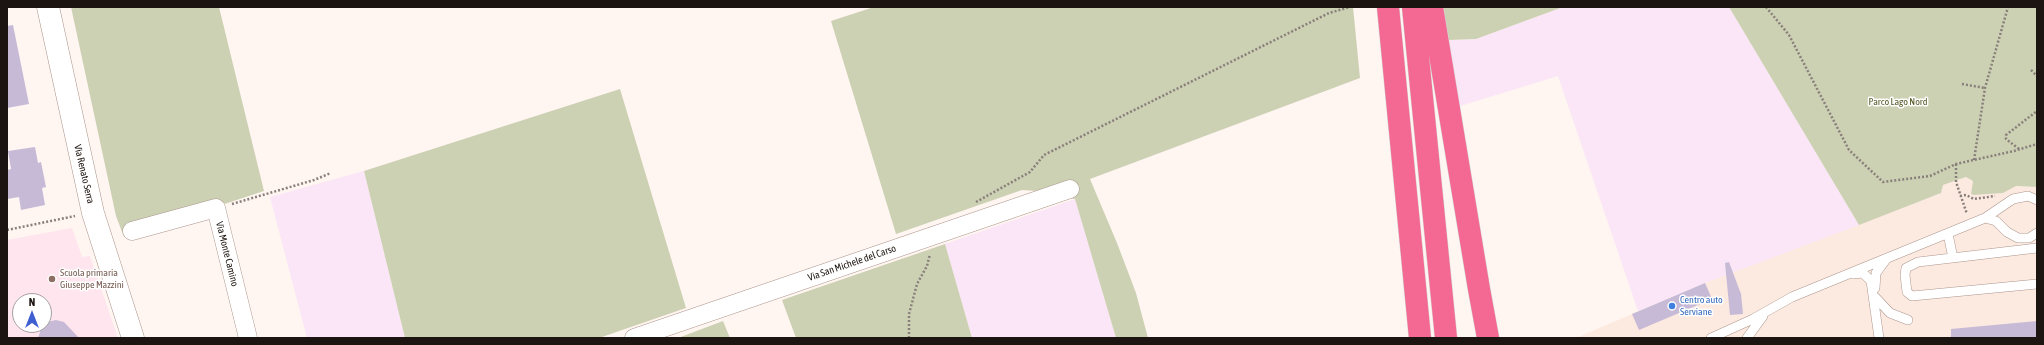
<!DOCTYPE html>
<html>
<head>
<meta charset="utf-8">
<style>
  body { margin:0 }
  #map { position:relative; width:2044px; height:345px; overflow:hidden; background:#fff5f1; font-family:"Asap Condensed",sans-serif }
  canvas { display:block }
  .frame { position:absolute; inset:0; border:8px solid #1c1410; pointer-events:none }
  .north { position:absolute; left:12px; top:293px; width:40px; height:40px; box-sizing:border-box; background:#fff; border:1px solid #a4a19f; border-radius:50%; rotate:0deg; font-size:11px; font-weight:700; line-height:16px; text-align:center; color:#1c1410 }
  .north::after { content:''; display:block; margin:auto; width:14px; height:18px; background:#3f5fd1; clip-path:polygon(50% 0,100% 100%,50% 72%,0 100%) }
</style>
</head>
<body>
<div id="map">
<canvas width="2044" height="345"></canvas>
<div class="frame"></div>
<div class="north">N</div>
</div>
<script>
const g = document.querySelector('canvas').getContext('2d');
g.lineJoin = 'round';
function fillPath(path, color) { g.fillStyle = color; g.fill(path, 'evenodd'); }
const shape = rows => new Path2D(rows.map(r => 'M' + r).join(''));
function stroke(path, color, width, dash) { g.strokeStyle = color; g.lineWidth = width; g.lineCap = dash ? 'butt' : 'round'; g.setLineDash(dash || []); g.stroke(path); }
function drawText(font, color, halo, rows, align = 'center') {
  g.font = font + ' "Asap Condensed",sans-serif'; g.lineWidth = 3; g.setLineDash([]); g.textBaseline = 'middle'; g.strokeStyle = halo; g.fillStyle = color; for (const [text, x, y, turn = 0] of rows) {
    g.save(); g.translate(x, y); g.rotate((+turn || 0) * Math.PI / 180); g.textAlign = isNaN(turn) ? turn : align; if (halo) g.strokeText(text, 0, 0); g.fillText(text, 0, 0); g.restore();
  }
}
fillPath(shape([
  [1966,177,1973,181,1971,194,1974,195,2003,193,2016,186,2037,187,2037,338,1576,338,1705,283,1941,193,1943,185]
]), '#fce9e0');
fillPath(shape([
  [1563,7,1729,7,1859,225,1705,283,1638,311,1558,76,1457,107,1449,40,1476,39],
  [364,171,405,338,307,338,270,197],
  [1075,199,1116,338,972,338,945,244]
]), '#fae6f6');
fillPath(shape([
  [72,228,82,257,90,256,118,338,7,338,7,240],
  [20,301,44,301,44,325,20,325]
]), '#ffe5ee');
fillPath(shape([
  [71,7,219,7,264,191,124,237,116,216],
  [874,7,1353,7,1360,78,1090,179,1117,243,1136,293,1148,338,1116,338,1075,199,1037,191,1022,190,896,234,831,21],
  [1442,7,1563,7,1476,39,1449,40],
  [1729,7,2037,7,2037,187,2016,186,2003,193,1974,195,1971,194,1973,181,1966,177,1943,185,1941,193,1859,225],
  [620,89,686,308,599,338,405,338,364,171],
  [945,244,972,338,796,338,782,300],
  [723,321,730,338,678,338]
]), '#cdd1b3');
fillPath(shape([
  [13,25,29,104,7,108,7,26],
  [35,147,38,163,41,162,46,187,42,188,45,205,21,210,19,197,7,199,7,170,11,169,8,151],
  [1729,262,1741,294,1743,314,1730,315,1725,263],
  [1705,283,1712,299,1639,330,1632,314],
  [56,320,64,322,79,338,38,338,41,329,47,322],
  [2037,321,2037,338,1951,338,1951,329]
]), '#c7bad7');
const lane = shape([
  [1985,218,1996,221,2007,232,2018,238,2029,238,2037,233],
  [1948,234,1953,258],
  [2037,248,1918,262,1906,268,1905,275,1907,292,1912,296,2037,284],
  [1853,274,1863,273,1871,281,1879,338],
  [1875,288,1876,273,1887,258],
  [1875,297,1890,313,1908,320],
  [1711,338,1753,319,1792,297,1985,218,2013,199,2028,196,2037,200],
  [1747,338,1763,316]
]);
const street = shape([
  [132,231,216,208,248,338],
  [634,338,1070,189]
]);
const secondary = shape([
  [48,7,93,213,133,338]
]);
const highway = shape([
  [1388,7,1420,338],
  [1413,7,1446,338],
  [1432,7,1479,289,1488,338]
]);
stroke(lane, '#ac968d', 10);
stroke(street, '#ac968d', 19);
stroke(secondary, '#ac968d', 23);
stroke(highway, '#d6d5d4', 23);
stroke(shape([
  [1766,7,1789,35,1849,150,1883,182,1930,176,1956,164,2014,151,2037,144],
  [2031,70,2037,76],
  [1962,84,1985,88],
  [2019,149,2006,139,2006,135,2037,111],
  [1974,160,1985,88,2008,7],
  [1956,164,1956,182,1967,214],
  [1960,196,1966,195,1974,199,1995,196],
  [976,202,1030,172,1044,155,1329,13,1350,7],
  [232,204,314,180,331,173],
  [7,230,75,216],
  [909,338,909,314,917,284,927,266,930,254]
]), '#887f7b', 2.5, [2, 2]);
stroke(lane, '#fff', 9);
stroke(street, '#fff', 18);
stroke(secondary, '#fff', 22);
stroke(highway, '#f36994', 22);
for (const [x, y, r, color] of [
  [52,279,4,"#8d6e63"],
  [1672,306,4,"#3f7fe0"]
]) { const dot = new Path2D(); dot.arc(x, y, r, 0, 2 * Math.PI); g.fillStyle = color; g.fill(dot); stroke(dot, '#fff', 1.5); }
drawText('10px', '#555926', '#fff', [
  ["Parco Lago Nord",1898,102]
]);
drawText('10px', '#1c1410', '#fff', [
  ["Via Renato Serra",84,174,77],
  ["Via Monte Camino",227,254,76],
  ["Via San Michele del Carso",852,263,-19]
]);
drawText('10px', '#785e54', '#fff', [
  ["Scuola primaria",60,273],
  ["Giuseppe Mazzini",60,285]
], 'left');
drawText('10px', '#366cbe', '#fff', [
  ["Centro auto",1680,300],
  ["Serviane",1680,312]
], 'left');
</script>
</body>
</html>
